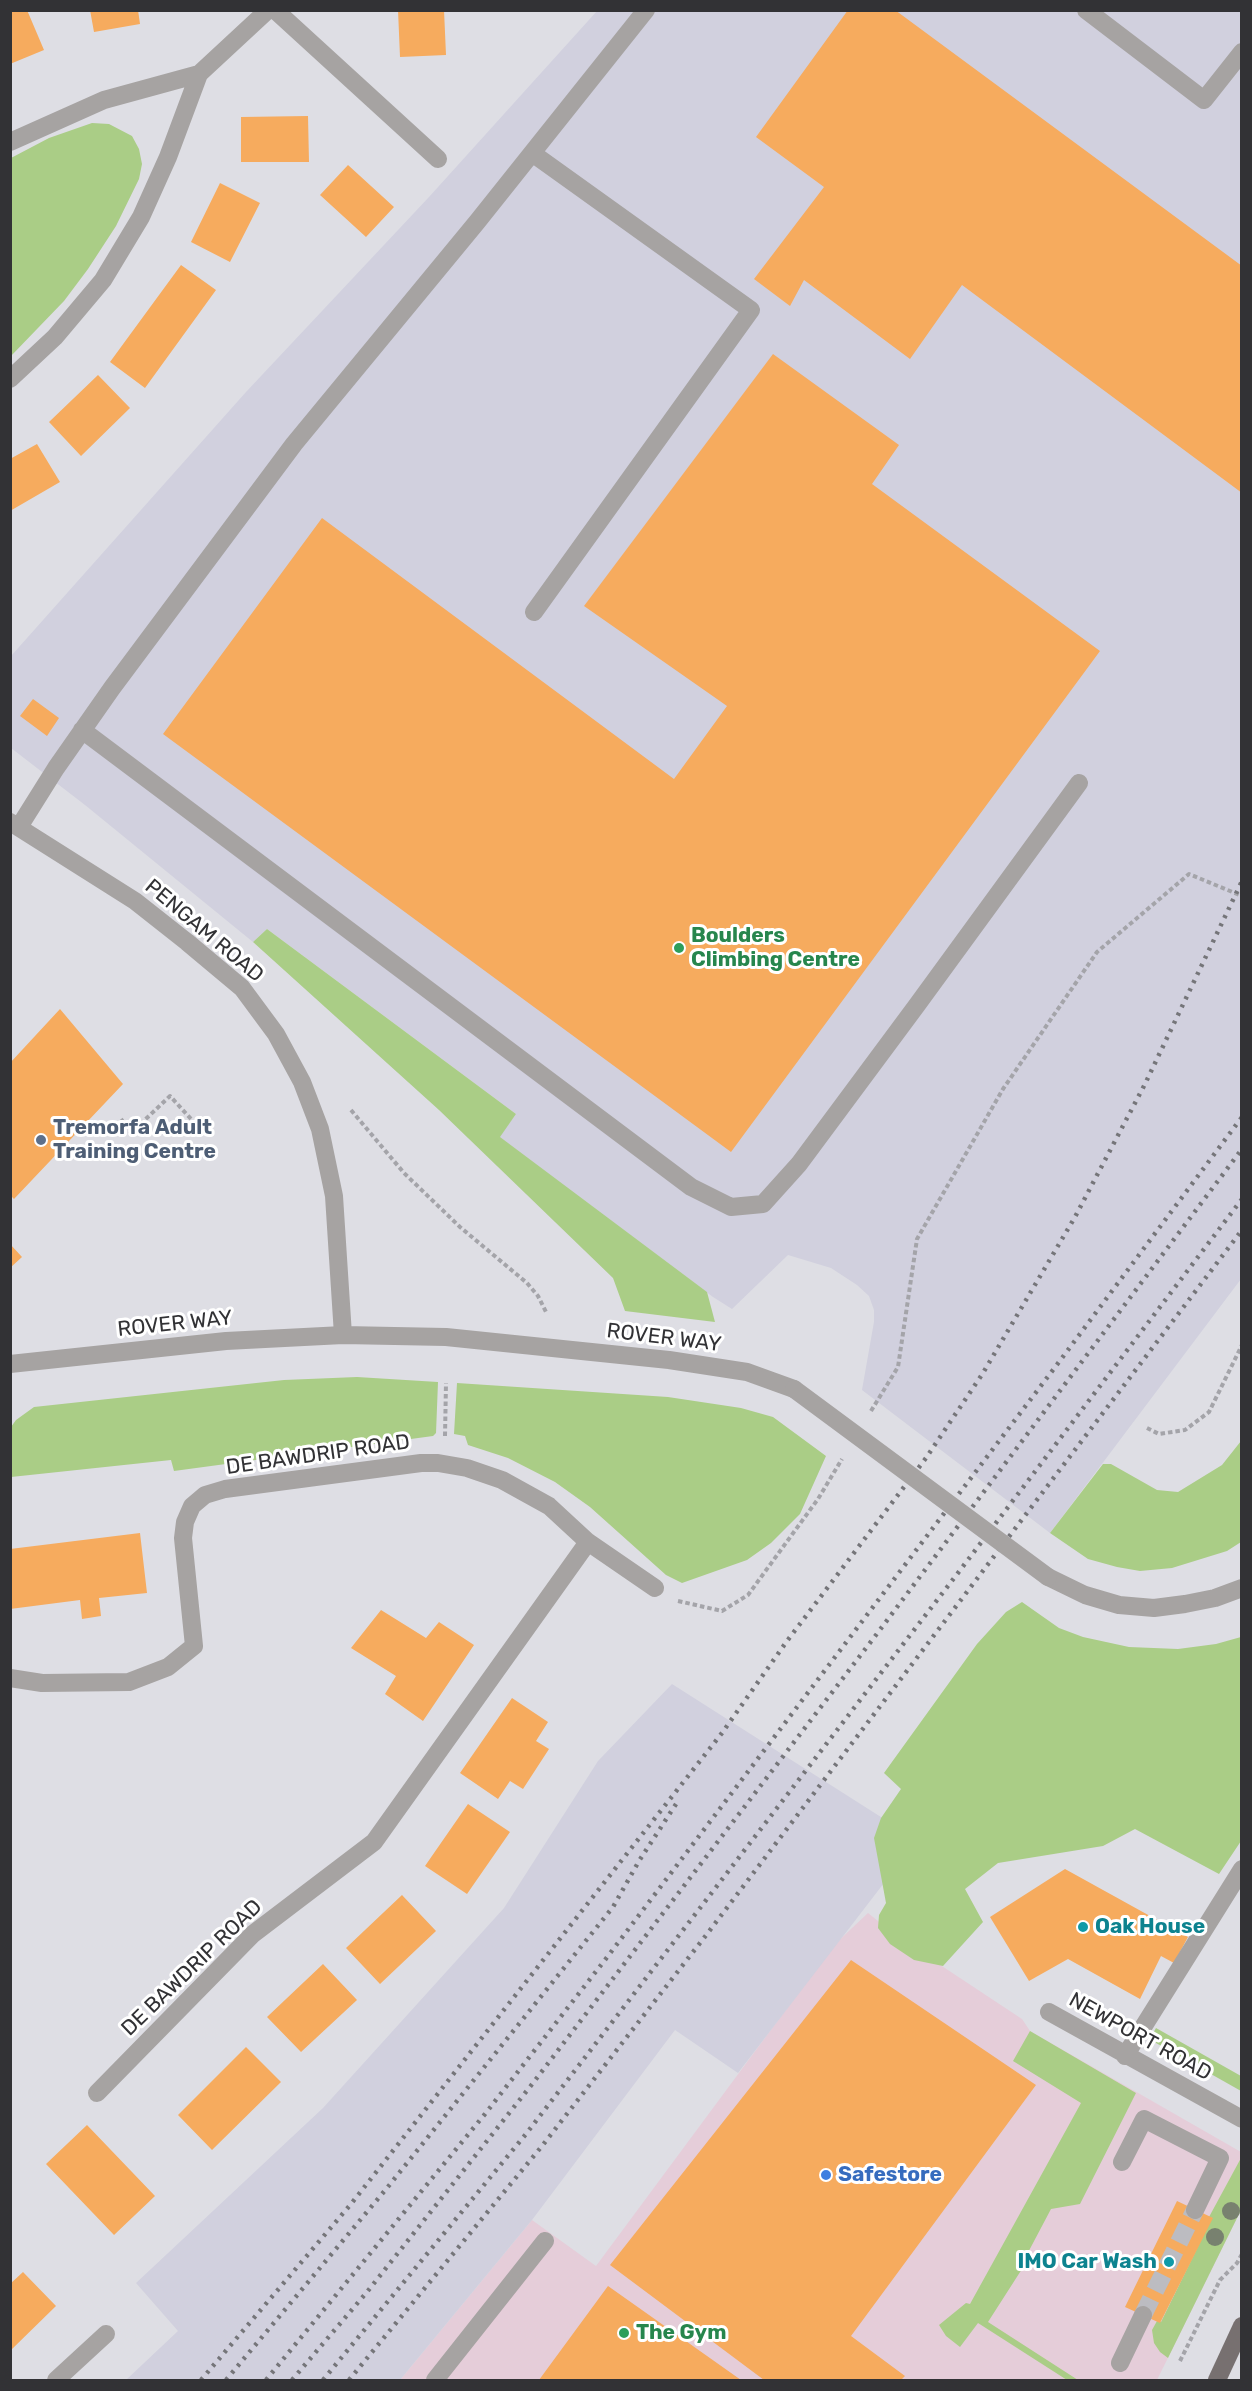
<!DOCTYPE html>
<html>
<head>
<meta charset="utf-8">
<style>
  body { margin:0 }
  #map { position:relative; width:1252px; height:2391px; overflow:hidden; background:#dedee4; font-family:Rubik,sans-serif }
  canvas { display:block }
  .frame { position:absolute; inset:0; border:12px solid #323235; pointer-events:none }
</style>
</head>
<body>
<div id="map">
<canvas width="1252" height="2391"></canvas>
<div class="frame"></div>
</div>
<script>
const g = document.querySelector('canvas').getContext('2d');
g.lineJoin = 'round';
function fillPath(path, color) { g.fillStyle = color; g.fill(path, 'evenodd'); }
const shape = rows => new Path2D(rows.map(r => 'M' + r).join(''));
function stroke(path, color, width, dash) { g.strokeStyle = color; g.lineWidth = width; g.lineCap = dash ? 'butt' : 'round'; g.setLineDash(dash || []); g.stroke(path); }
function drawText(font, color, halo, rows, align = 'center') {
  g.font = font + ' Rubik,sans-serif'; g.lineWidth = 6; g.setLineDash([]); g.textBaseline = 'middle'; g.strokeStyle = halo; g.fillStyle = color; for (const [text, x, y, turn = 0] of rows) {
    g.save(); g.translate(x, y); g.rotate((+turn || 0) * Math.PI / 180); g.textAlign = isNaN(turn) ? turn : align; if (halo) g.strokeText(text, 0, 0); g.fillText(text, 0, 0); g.restore();
  }
}
fillPath(shape([
  [868,1913,898,1937,1022,2019,1030,2031,1241,2152,1241,2210,1157,2380,400,2380,532,2220,596,2266,833,1946]
]), '#e5cdd9');
fillPath(shape([
  [597,11,1241,11,1241,1279,1050,1533,862,1390,874,1322,874,1310,869,1296,857,1285,831,1268,788,1255,732,1309,713,1297,499,1137,516,1114,267,929,253,942,85,805,11,748,11,656,246,392,429,197],
  [672,1684,917,1840,738,2073,675,2030,532,2220,400,2380,126,2380,178,2331,136,2283,323,2108,504,1908,598,1761]
]), '#d1d0de');
fillPath(shape([
  [92,123,109,124,132,136,139,149,142,164,139,179,116,226,88,269,64,301,11,356,11,158,49,138],
  [267,929,516,1114,500,1137,707,1292,715,1322,625,1311,613,1278,439,1110,253,942],
  [357,1377,438,1382,436,1433,433,1436,174,1471,171,1460,11,1477,11,1427,16,1420,34,1407,284,1380],
  [457,1383,668,1397,741,1408,773,1417,826,1456,800,1514,771,1543,747,1560,682,1583,666,1575,590,1507,555,1482,508,1458,468,1445,465,1436,454,1434],
  [1241,1441,1241,1542,1227,1551,1172,1568,1140,1571,1117,1567,1088,1559,1050,1533,1103,1464,1111,1464,1157,1490,1178,1492,1222,1465],
  [1022,1602,1059,1628,1083,1637,1129,1647,1178,1649,1216,1644,1241,1637,1241,1841,1219,1874,1135,1829,1103,1846,998,1863,965,1889,983,1922,943,1966,914,1960,890,1944,878,1928,879,1915,886,1903,874,1838,881,1818,901,1789,884,1773,977,1644,1006,1612],
  [1156,2028,1241,2076,1241,2091,1156,2043,1152,2035],
  [1030,2031,1136,2093,1080,2204,1051,2209,1023,2262,1022,2269,988,2322,1078,2380,1067,2380,978,2323,960,2347,946,2336,939,2325,966,2303,970,2304,1081,2103,1013,2061],
  [1241,2158,1241,2210,1168,2358,1160,2352,1154,2343,1152,2330,1157,2321,1161,2322,1212,2218,1209,2217]
]), '#aacd86');
fillPath(shape([
  [16,10,27,10,44,50,10,64,10,13],
  [90,10,138,10,140,24,94,32],
  [398,10,444,10,446,55,400,57],
  [848,10,895,10,1242,266,1242,493,962,285,910,359,804,280,790,306,754,279,824,187,756,137],
  [308,116,309,162,241,162,241,117],
  [348,165,394,207,366,237,320,195],
  [220,183,260,203,230,262,191,242],
  [181,265,216,290,145,388,110,362],
  [773,354,899,445,872,484,1100,651,731,1152,163,734,322,518,674,779,727,706,584,606],
  [98,375,130,408,81,456,49,422],
  [37,444,60,482,10,511,10,459],
  [33,699,59,718,47,736,20,716],
  [60,1009,123,1084,14,1199,10,1195,10,1063],
  [10,1244,22,1257,10,1268],
  [140,1533,147,1593,99,1598,101,1616,82,1619,80,1600,10,1609,10,1549],
  [381,1610,426,1638,439,1622,474,1645,423,1721,385,1694,396,1676,351,1648],
  [512,1698,548,1722,536,1741,549,1749,523,1789,510,1781,498,1799,460,1773],
  [468,1804,510,1832,467,1894,425,1866],
  [1065,1869,1188,1937,1174,1963,1161,1956,1140,1999,1068,1959,1029,1981,990,1917],
  [402,1895,436,1931,380,1984,346,1948],
  [851,1960,1036,2085,851,2336,905,2376,901,2380,764,2380,610,2265],
  [323,1964,357,2000,301,2052,267,2017],
  [246,2047,281,2082,212,2150,178,2115],
  [87,2125,155,2196,114,2235,46,2164],
  [1177,2201,1213,2218,1160,2323,1125,2307],
  [23,2272,56,2306,10,2351,10,2284],
  [608,2286,741,2380,539,2380]
]), '#f6ab5e');
stroke(shape([
  [1143,2315,1195,2210]
]), '#bcbcc1', 18, [18, 9]);
stroke(shape([
  [351,1110,404,1173,460,1227,527,1283,538,1296,546,1312],
  [121,1119,131,1133,170,1096,203,1132],
  [871,1411,898,1367,917,1239,1003,1089,1097,952,1189,874,1242,896],
  [1147,1428,1159,1434,1185,1430,1209,1412,1242,1345],
  [445,1436,446,1383],
  [678,1601,722,1611,748,1595,818,1499,842,1459],
  [1180,2361,1220,2280,1237,2263,1242,2254]
]), '#a4a4a9', 4, [4.5, 3]);
stroke(shape([
  [275,10,438,159],
  [1086,10,1204,100,1242,52],
  [10,142,104,100,199,74,268,10],
  [532,153,751,310,534,612],
  [10,379,55,337,103,280,141,217,168,157,199,74],
  [82,730,691,1187,731,1207,763,1204,799,1164,917,1005,1079,783],
  [10,822,135,901,187,942,242,988,276,1034,302,1082,320,1129,334,1196,343,1335],
  [19,827,56,768,112,688,294,444,477,222,646,10],
  [10,1364,226,1341,343,1335,446,1337,669,1360,747,1372,794,1389],
  [1048,1577,1085,1595,1119,1605,1154,1608,1185,1604,1215,1598,1242,1588],
  [10,1678,42,1683,129,1682,168,1667,194,1646,183,1538,185,1522,192,1506,205,1495,225,1489,421,1463,438,1463,467,1468,502,1480,549,1506,588,1542,655,1588],
  [1049,2012,1242,2119],
  [1125,2056,1242,1869],
  [97,2093,253,1934,374,1842,588,1542],
  [1122,2162,1144,2119,1220,2158,1195,2210],
  [1120,2363,1143,2315],
  [56,2380,106,2334],
  [435,2380,545,2241]
]), '#a6a3a2', 18);
stroke(shape([
  [1217,2380,1242,2326]
]), '#777070', 18);
stroke(shape([
  [201,2380,351,2204,722,1733,787,1641,926,1458,983,1373,1075,1217,1145,1084,1242,881],
  [226,2380,387,2188,613,1907,639,1861,678,1801],
  [266,2380,485,2114,608,1956,1059,1362,1242,1117],
  [292,2380,367,2292,533,2083,876,1635,1242,1149],
  [323,2380,526,2134,961,1569,1242,1199],
  [349,2380,542,2146,707,1934,1242,1230]
]), '#757579', 4.5, [3, 6]);
stroke(shape([
  [794,1389,1048,1577]
]), '#a6a3a2', 18);
g.fillStyle = '#78816f';
for (const [x, y] of [
  [1231,2211],
  [1215,2237]
]) { g.beginPath(); g.arc(x, y, 9, 0, 2 * Math.PI); g.fill(); }
for (const [x, y, r, color] of [
  [679,948,6,"#2e9e5b"],
  [41,1140,6,"#5c6f8a"],
  [1083,1927,6,"#0f9aa8"],
  [826,2175,6,"#3f7fe0"],
  [1169,2262,6,"#0f9aa8"],
  [624,2333,6,"#2e9e5b"]
]) { const dot = new Path2D(); dot.arc(x, y, r, 0, 2 * Math.PI); g.fillStyle = color; g.fill(dot); stroke(dot, '#fff', 2); }
drawText('21px', '#323235', '#fff', [
  ["PENGAM ROAD",204,931,40],
  ["ROVER WAY",175,1324,-6],
  ["ROVER WAY",664,1338,7],
  ["DE BAWDRIP ROAD",318,1455,-8],
  ["DE BAWDRIP ROAD",192,1968,-44],
  ["NEWPORT ROAD",1140,2037,29]
]);
drawText('bold 21px', '#27864d', '#fff', [
  ["Boulders",691,936],
  ["Climbing Centre",691,960],
  ["The Gym",636,2333]
], 'left');
drawText('bold 21px', '#4e5e75', '#fff', [
  ["Tremorfa Adult",53,1128],
  ["Training Centre",53,1152]
], 'left');
drawText('bold 21px', '#0d838f', '#fff', [
  ["Oak House",1095,1927],
  ["IMO Car Wash",1157,2262,"right"]
], 'left');
drawText('bold 21px', '#366cbe', '#fff', [
  ["Safestore",838,2175]
], 'left');
</script>
</body>
</html>
